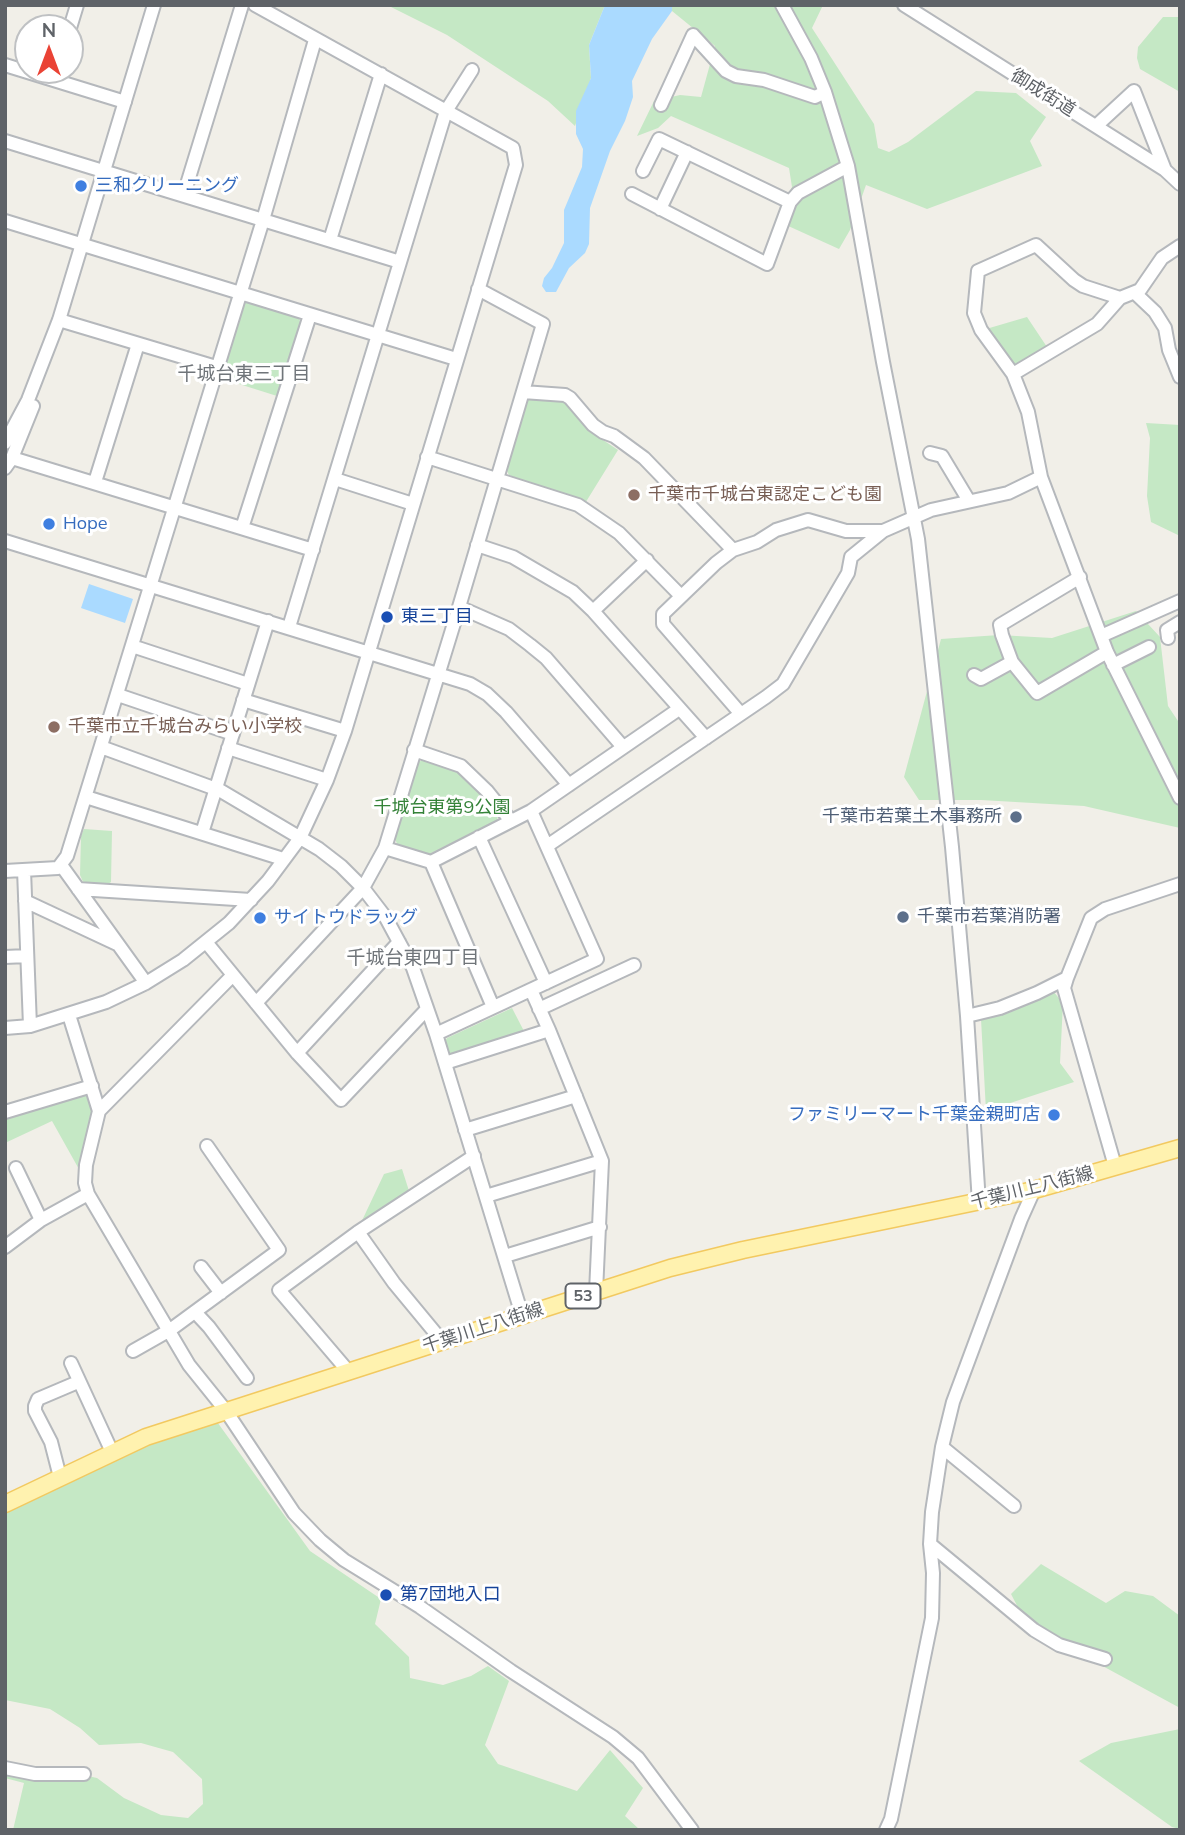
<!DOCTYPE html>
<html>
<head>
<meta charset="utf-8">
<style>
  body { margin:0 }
  #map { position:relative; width:1185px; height:1835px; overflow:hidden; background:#f1efe8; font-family:Mulish,sans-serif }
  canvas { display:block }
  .frame { position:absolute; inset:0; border:7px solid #5f6368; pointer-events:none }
  .north { position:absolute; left:14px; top:14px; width:70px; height:70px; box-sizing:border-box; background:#fff; border:2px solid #bfc1c3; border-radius:50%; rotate:0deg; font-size:19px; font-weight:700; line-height:28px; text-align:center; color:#5f6368 }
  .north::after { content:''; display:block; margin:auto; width:24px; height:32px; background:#ea4335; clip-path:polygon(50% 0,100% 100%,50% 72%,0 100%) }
</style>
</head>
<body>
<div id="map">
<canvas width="1185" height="1835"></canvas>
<div class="frame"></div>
<div class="north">N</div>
</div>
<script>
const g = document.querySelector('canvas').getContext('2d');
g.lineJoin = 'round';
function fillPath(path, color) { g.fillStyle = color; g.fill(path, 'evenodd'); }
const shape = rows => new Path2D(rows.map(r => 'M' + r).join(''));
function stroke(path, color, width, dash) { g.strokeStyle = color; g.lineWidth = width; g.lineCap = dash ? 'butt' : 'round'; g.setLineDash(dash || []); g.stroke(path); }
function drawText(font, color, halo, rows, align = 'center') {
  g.font = font + ' Mulish,"Noto Sans JP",sans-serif'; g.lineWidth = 6; g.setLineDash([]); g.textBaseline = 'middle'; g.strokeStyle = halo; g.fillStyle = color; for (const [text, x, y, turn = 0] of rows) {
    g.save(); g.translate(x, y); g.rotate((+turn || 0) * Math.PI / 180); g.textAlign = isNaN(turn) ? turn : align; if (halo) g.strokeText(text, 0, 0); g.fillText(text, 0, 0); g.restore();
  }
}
fillPath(shape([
  [387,5,605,5,589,45,591,78,575,126,548,101,447,35],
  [672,5,823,5,812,28,874,124,878,148,889,152,908,142,976,91,1016,93,1046,117,1030,141,1042,166,927,209,866,185,850,230,839,249,775,220,792,187,789,168,671,116,658,128,637,136,654,101,680,95,701,97,715,46,672,11],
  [1163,17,1180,17,1180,92,1140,69,1137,58,1138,47],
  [247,301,299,317,301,327,277,396,220,378,243,303],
  [1027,317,1049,350,1013,369,986,329],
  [528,398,564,401,591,432,618,450,584,505,509,475,506,469],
  [1146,423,1180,425,1180,536,1151,522,1147,496,1150,438],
  [1136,611,1160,637,1168,706,1180,724,1180,828,1084,806,981,800,919,800,904,777,941,639,999,635,1052,638],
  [424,759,457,771,471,782,498,814,497,821,427,855,398,846,395,839,419,762],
  [84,829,112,831,111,882,107,885,84,884,80,875,81,836],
  [1053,991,1063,1003,1060,1063,1074,1082,986,1111,981,1019],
  [512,1008,526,1035,456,1056,449,1055,445,1041,447,1038],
  [83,1094,88,1096,94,1115,80,1171,52,1121,5,1143,5,1118],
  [402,1169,410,1194,358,1229,384,1174],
  [215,1419,310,1551,381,1599,375,1624,409,1657,410,1678,443,1685,471,1676,488,1666,509,1681,485,1745,498,1764,577,1791,610,1750,643,1788,625,1816,640,1830,13,1830,24,1783,5,1778,5,1772,69,1772,97,1778,124,1798,161,1815,188,1818,203,1804,202,1779,173,1752,141,1743,99,1745,80,1728,50,1709,5,1700,5,1509,135,1446],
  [1041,1564,1106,1603,1125,1591,1153,1596,1180,1616,1180,1708,1027,1625,1011,1594],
  [1180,1729,1180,1829,1172,1827,1079,1761,1111,1743]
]), '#c5e8c5');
fillPath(shape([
  [605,5,672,5,672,11,652,39,632,81,633,97,625,121,610,151,590,208,589,244,585,253,569,268,556,292,546,292,542,286,544,278,552,268,564,243,564,210,582,167,583,149,576,134,576,111,591,78,589,45],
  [89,584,133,599,125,623,81,608]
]), '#aadaff');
const minor = shape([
  [782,5,811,58,825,92,848,166,883,362,918,539,952,847,967,1016,979,1203],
  [904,5,1165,170,1180,184],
  [70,28,77,5],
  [5,65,125,102],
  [661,105,693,35,726,71,736,76,764,80,815,97,825,92],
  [1096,126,1134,91,1165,170],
  [5,141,400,262],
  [643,171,659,139,790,202],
  [184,194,242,5],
  [632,194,767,264,790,202,798,193,848,166],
  [660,209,687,152],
  [5,221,456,359],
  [330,240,381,74],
  [1136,294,1155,312,1165,328,1169,350,1180,377],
  [1120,298,1083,286,1074,280,1036,245,978,271,974,313,981,330,1013,374,1028,412,1041,477,1107,652,1180,798],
  [59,320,216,367],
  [1013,374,1097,324,1120,298,1140,290,1162,258,1180,246],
  [523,392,565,395,570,398,593,425,603,432,614,436,644,458,733,550],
  [5,443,28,400,59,320,154,5],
  [930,453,942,456,969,501],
  [427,457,578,505,619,533,681,596],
  [12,458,313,550],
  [5,468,12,458,33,406],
  [335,479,413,504],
  [95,482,138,344],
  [242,528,310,315],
  [5,541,470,684,487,694,506,712,569,785],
  [477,545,513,557,573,592,593,611,706,738],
  [1080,577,1000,625,1002,635,1012,662,1037,693,1107,652],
  [459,607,509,629,530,645,546,658,623,747],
  [593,611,647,560],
  [289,627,446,111,472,70],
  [1101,636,1180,601],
  [1168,638,1167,630,1180,622],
  [132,646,248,684],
  [1113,665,1149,647],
  [974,675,981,679,1012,662],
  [118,695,233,734],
  [243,700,345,731],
  [741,714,663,624,663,614,716,563,733,550,757,542,776,530,808,520,846,531,882,531],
  [101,747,216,789],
  [228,748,327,780],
  [414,750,461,766,487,791,511,821],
  [216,788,319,849,341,866,363,888,386,918,413,968,436,1034,522,1315],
  [86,797,283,859],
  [202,833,268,621],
  [479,837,546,983],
  [547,846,766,697,783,684,848,573,851,557,883,531,931,510,1008,493,1041,477],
  [385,848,431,862,531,811,679,709],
  [431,862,493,1007],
  [61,865,146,983],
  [24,870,30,1026],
  [5,871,58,868,67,856,263,220,315,40],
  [78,889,251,900],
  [25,901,117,944],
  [206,942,297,1053,341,1100,427,1009],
  [5,957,27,956],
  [1067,978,1064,988,1115,1166],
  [531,990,549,1030,602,1161,596,1292],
  [256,1003,363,888,385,848,459,607,543,324,478,289],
  [539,1009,634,965],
  [69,1015,99,1111,86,1165,85,1183,88,1194,189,1365,226,1411,294,1513,320,1540,344,1560,420,1607,511,1671,613,1737,638,1758,692,1830],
  [967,1016,1000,1008,1037,993,1067,978,1091,918,1105,909,1180,884],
  [5,1028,30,1026,106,1002,146,983,183,960,229,923,268,881,300,838,327,780,345,731,516,165,513,148,255,5],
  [436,1034,597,959,531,811],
  [297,1053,399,942],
  [445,1063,549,1030],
  [99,1111,233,975],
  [5,1112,92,1086],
  [465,1130,576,1096],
  [16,1168,41,1220],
  [486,1196,602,1161],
  [358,1232,394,1283,442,1341],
  [5,1247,41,1220,88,1194],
  [505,1256,600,1227],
  [201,1267,221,1293],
  [195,1312,209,1327,247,1378],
  [133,1351,170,1330,279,1250,207,1146],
  [71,1363,112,1452],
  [348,1371,279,1290,358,1232,474,1156],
  [942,1447,1014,1506],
  [60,1477,51,1442,35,1411,35,1406,38,1399,78,1382],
  [930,1544,1034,1630,1059,1645,1105,1659],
  [5,1768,35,1774,84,1774],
  [886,1830,891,1819,932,1618,933,1573,930,1544,932,1512,942,1447,953,1402,1021,1219,1034,1190]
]);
const major = shape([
  [5,1504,146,1437,670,1268,743,1250,1034,1190,1180,1148]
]);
stroke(minor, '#b5b8bc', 16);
stroke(major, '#f2c960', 19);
stroke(minor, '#fff', 12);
stroke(major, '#fff2af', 16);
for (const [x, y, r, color] of [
  [81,186,7,"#3f7fe0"],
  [634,495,7,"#8d6e63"],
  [49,524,7,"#3f7fe0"],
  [387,617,7,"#1a4fb4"],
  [54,727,7,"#8d6e63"],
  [1016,817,7,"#5c6f8a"],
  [903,917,7,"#5c6f8a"],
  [260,918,7,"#3f7fe0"],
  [1054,1115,7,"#3f7fe0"],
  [386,1595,7,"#1a4fb4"]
]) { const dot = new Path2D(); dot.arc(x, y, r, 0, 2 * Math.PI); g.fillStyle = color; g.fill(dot); stroke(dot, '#fff', 2.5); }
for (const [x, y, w] of [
  [583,1296,35]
]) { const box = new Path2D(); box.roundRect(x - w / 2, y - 12.5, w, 25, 5); g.fillStyle = '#fff'; g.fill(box); stroke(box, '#5f6368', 2); }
drawText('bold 16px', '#5f6368', null, [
  ["53",583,1296]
]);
drawText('18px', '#5f6368', '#fff', [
  ["御成街道",1043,93,32],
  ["千葉川上八街線",1032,1188,-14],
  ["千葉川上八街線",483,1328,-18]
]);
drawText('18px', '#366cbe', '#fff', [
  ["三和クリーニング",95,186],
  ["Hope",63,524],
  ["サイトウドラッグ",274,918],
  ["ファミリーマート千葉金親町店",1040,1115,"right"]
], 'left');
drawText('18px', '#785e54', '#fff', [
  ["千葉市千城台東認定こども園",648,495],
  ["千葉市立千城台みらい小学校",68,727]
], 'left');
drawText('18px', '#164399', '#fff', [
  ["東三丁目",401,617],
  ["第7団地入口",400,1595]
], 'left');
drawText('18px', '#348238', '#fff', [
  ["千城台東第9公園",442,808]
]);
drawText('18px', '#4e5e75', '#fff', [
  ["千葉市若葉土木事務所",1002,817],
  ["千葉市若葉消防署",917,917,"left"]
], 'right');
drawText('19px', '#70757a', '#fff', [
  ["千城台東三丁目",244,374],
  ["千城台東四丁目",413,958]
]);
</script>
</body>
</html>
